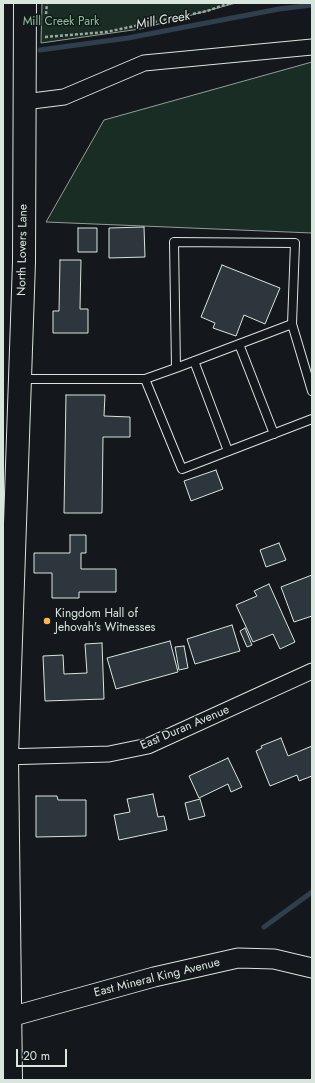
<!DOCTYPE html>
<html>
<head>
<meta charset="utf-8">
<style>
  body { margin:0 }
  #map { position:relative; width:315px; height:1083px; overflow:hidden; background:#14181c; font-family:Jost,sans-serif }
  canvas { display:block }
  .frame { position:absolute; inset:0; border:4px solid #d8e6dc; pointer-events:none }
  .scale { position:absolute; left:16px; top:1049px; width:51px; height:18px; box-sizing:border-box; border:2px solid #d8e6dc; border-top:0; padding-left:5px; font-size:12px; line-height:14px; white-space:nowrap; color:#d8e6dc; -webkit-text-stroke:3px #14181c; paint-order:stroke }
</style>
</head>
<body>
<div id="map">
<canvas width="315" height="1083"></canvas>
<div class="frame"></div>
<div class="scale">20 m</div>
</div>
<script>
const g = document.querySelector('canvas').getContext('2d');
g.lineJoin = 'round';
function fillPath(path, color) { g.fillStyle = color; g.fill(path, 'evenodd'); }
const shape = rows => new Path2D(rows.map(r => 'M' + r).join(''));
function stroke(path, color, width, dash) { g.strokeStyle = color; g.lineWidth = width; g.lineCap = dash ? 'butt' : 'round'; g.setLineDash(dash || []); g.stroke(path); }
function drawText(font, color, halo, rows, align = 'center') {
  g.font = font + ' Jost,sans-serif'; g.lineWidth = 3; g.setLineDash([]); g.textBaseline = 'middle'; g.strokeStyle = halo; g.fillStyle = color; for (const [text, x, y, turn = 0] of rows) {
    g.save(); g.translate(x, y); g.rotate((+turn || 0) * Math.PI / 180); g.textAlign = isNaN(turn) ? turn : align; if (halo) g.strokeText(text, 0, 0); g.fillText(text, 0, 0); g.restore();
  }
}
const green = shape([
  [42,3,236,3,140,29,41,43,42,3],
  [312,62,312,233,46,222,104,120,312,62]
]);
fillPath(green, '#1a2d24');
stroke(green, '#939e99', 1);
stroke(shape([
  [40,50,128,38,279,9,312,5],
  [264,927,312,892]
]), '#2f3f4d', 5);
const building = shape([
  [144,227,145,257,109,258,109,228,144,227],
  [78,228,97,228,97,252,78,252,78,228],
  [60,260,81,260,80,309,88,309,88,333,53,333,53,311,59,311,60,260],
  [222,265,280,288,265,324,244,315,236,336,213,328,215,323,201,317,222,265],
  [66,395,105,395,104,416,130,417,130,437,103,437,102,513,64,513,66,395],
  [216,470,223,489,191,501,184,481,216,470],
  [70,535,86,535,86,553,81,553,81,569,116,569,116,592,79,592,79,598,52,598,52,573,34,573,34,553,70,553,70,535],
  [279,543,286,560,266,567,260,550,279,543],
  [312,575,312,616,294,622,281,587,312,575],
  [269,584,295,642,280,649,273,634,253,642,236,605,257,596,254,591,269,584],
  [232,625,240,651,195,664,187,639,232,625],
  [245,628,252,645,247,647,240,631,245,628],
  [170,641,178,672,116,689,107,658,170,641],
  [102,643,104,699,45,701,43,656,63,655,64,674,87,673,85,644,102,643],
  [184,646,188,668,179,670,175,647,184,646],
  [281,738,288,756,312,746,312,776,299,781,297,775,270,786,256,751,262,748,261,746,281,738],
  [228,758,242,787,231,792,228,784,199,798,189,776,228,758],
  [153,794,158,817,164,816,167,830,119,840,114,815,130,812,127,799,153,794],
  [36,796,57,796,58,800,86,800,86,836,36,837,36,796],
  [200,799,205,816,189,820,185,803,200,799]
]);
fillPath(building, '#2c363c');
stroke(building, '#d8e6dc', 1);
const service = shape([
  [239,344,274,434],
  [194,361,228,451],
  [176,368,292,324],
  [20,379,145,379,176,368,174,242,295,243,292,324,312,391],
  [145,379,182,469,312,419]
]);
const minor = shape([
  [24,102,64,97,144,63,312,47],
  [3,757,109,754,148,746,312,671]
]);
const tertiary = shape([
  [3,1019,154,977,238,958,274,959,312,968]
]);
const primary = shape([
  [11,1080,7,756,24,262,25,3]
]);
stroke(service, '#d8e6dc', 10);
stroke(minor, '#d8e6dc', 17);
stroke(tertiary, '#d8e6dc', 21);
stroke(primary, '#d8e6dc', 24);
stroke(shape([
  [46,14,47,3],
  [45,37,106,32,207,11,230,3]
]), '#9da8a2', 2.5, [3, 2]);
stroke(service, '#14181c', 8);
stroke(minor, '#14181c', 15);
stroke(tertiary, '#14181c', 19);
stroke(primary, '#14181c', 22);
for (const [x, y, r, color] of [
  [47,621,4,"#ffb74d"]
]) { const dot = new Path2D(); dot.arc(x, y, r, 0, 2 * Math.PI); g.fillStyle = color; g.fill(dot); stroke(dot, '#14181c', 1.5); }
drawText('12px', '#8ac095', '#14181c', [
  ["Mill Creek Park",61,22]
]);
drawText('12px', '#d8e6dc', '#14181c', [
  ["North Lovers Lane",23,250,-89],
  ["East Duran Avenue",185,728,-23],
  ["East Mineral King Avenue",157,978,-14]
]);
drawText('12px', '#d8e6dc', '#14181c', [
  ["Kingdom Hall of",55,614],
  ["Jehovah's Witnesses",55,628]
], 'left');
drawText('italic 13px', '#d8e6dc', '#14181c', [
  ["Mill Creek",163,21,-10]
]);
</script>
</body>
</html>
